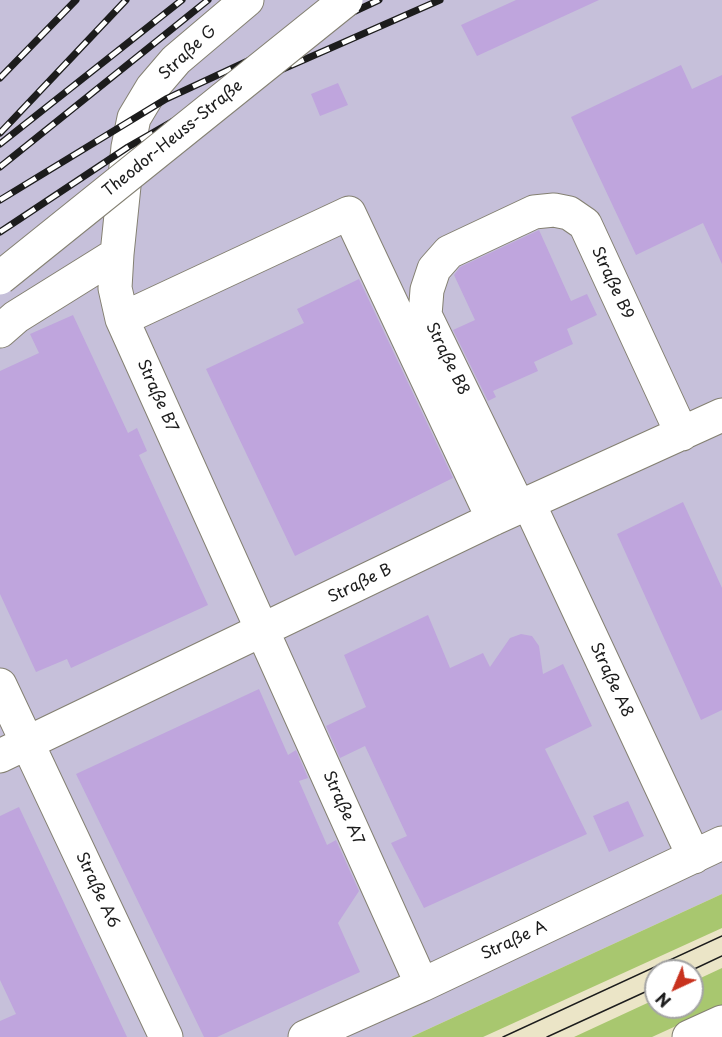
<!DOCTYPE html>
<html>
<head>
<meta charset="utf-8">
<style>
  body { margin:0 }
  #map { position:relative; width:722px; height:1037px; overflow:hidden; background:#ebe5c7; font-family:"Playpen Sans",sans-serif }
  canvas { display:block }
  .north { position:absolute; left:644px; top:959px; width:60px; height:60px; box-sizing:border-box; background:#fff; border:2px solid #a4a4a4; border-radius:50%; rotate:224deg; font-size:16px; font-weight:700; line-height:24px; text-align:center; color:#1c1c1c }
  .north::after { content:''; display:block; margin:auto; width:21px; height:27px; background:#c8321e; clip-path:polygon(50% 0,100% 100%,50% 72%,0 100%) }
</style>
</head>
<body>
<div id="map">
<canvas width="722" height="1037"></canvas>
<div class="north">N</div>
</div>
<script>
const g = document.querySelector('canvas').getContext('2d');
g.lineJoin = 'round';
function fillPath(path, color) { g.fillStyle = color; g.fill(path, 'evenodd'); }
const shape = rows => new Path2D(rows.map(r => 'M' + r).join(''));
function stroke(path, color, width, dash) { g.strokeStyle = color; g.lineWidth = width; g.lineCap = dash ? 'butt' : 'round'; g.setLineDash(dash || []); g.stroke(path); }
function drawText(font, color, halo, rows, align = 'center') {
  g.font = font + ' "Playpen Sans",sans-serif'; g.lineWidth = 4.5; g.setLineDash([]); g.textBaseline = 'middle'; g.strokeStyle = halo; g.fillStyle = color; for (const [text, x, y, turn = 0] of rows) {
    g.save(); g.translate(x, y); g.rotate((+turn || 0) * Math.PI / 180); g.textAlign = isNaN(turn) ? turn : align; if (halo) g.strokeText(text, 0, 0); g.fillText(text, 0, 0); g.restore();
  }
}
fillPath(shape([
  [0,0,722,0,722,894,411,1037,0,1037]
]), '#c6c0da');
fillPath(shape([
  [722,894,722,928,483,1037,411,1037],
  [722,968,722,1005,652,1037,574,1037,656,999,656,1007,692,1007,692,982]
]), '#a8c76f');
fillPath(shape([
  [516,0,599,0,477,56,461,25],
  [681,65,692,89,722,75,722,264,703,223,636,255,571,117],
  [338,83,348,105,320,116,311,94],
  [539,230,571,301,587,294,597,315,567,329,573,344,534,362,538,371,493,391,496,397,488,401,453,330,475,320,454,275,460,267],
  [359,279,453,478,295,556,206,369,304,323,297,309],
  [73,315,128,433,137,428,147,451,139,455,208,605,71,668,67,659,36,672,0,594,0,371,39,353,30,334],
  [683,502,722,588,722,710,701,720,617,534],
  [428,615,450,668,483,653,490,667,510,638,521,634,532,636,539,646,543,674,563,664,592,726,545,749,587,834,424,908,391,843,407,836,365,746,340,758,326,726,366,707,344,655],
  [259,689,288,755,296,750,308,778,299,781,327,845,336,840,359,891,338,923,360,972,217,1037,204,1037,76,774],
  [628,801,644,836,609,852,593,816],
  [19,807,127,1037,0,1037,0,1021,16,1014,0,980,0,816]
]), '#bfa5dd');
const minor = shape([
  [247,0,176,60,152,88,134,118,128,147,117,254,115,288,122,319,422,985],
  [122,319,349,213,493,519],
  [0,331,16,317,117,254],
  [529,504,694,857],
  [519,508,425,315,427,290,434,269,449,252,534,212,554,210,569,213,585,224,682,434],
  [0,685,166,1037],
  [0,756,493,519,722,415],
  [305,1037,422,985,722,843],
  [689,1037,722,1022]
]);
stroke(minor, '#848072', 35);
stroke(minor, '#fff', 33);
stroke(shape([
  [690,971,722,956],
  [503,1037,722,936],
  [547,1037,656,987]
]), '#1c1c1c', 1.5);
const rail = shape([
  [0,78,76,0],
  [0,133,126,0],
  [0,144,182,0],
  [0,167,208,0],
  [0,200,166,99,379,0],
  [0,232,128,147,175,120,226,94,440,0]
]);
stroke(rail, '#1c1c1c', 7);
stroke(rail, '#fff', 4.5, [14]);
const majorBridge = shape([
  [0,278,346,0]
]);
stroke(majorBridge, '#848072', 35, []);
stroke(majorBridge, '#fff', 33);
drawText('16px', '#1c1c1c', '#fff', [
  ["Straße G",188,53,-43],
  ["Theodor-Heuss-Straße",173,139,-39],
  ["Straße B9",612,283,65],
  ["Straße B8",447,359,64],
  ["Straße B7",157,396,66],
  ["Straße B",360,584,-26],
  ["Straße A8",611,680,65],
  ["Straße A7",343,808,66],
  ["Straße A6",97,890,65],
  ["Straße A",514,941,-25]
]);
</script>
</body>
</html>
